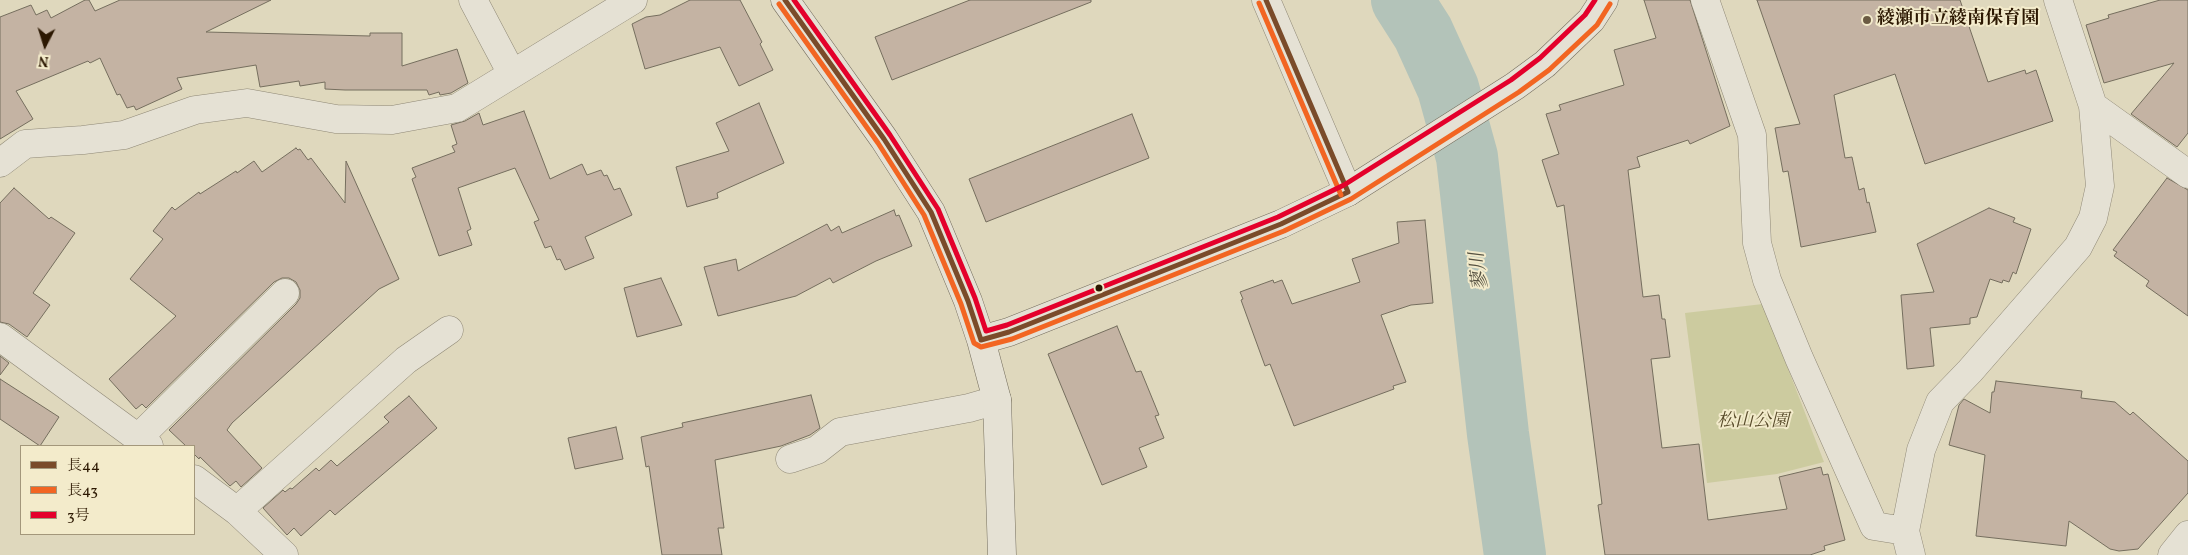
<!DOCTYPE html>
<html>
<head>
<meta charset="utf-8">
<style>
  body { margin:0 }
  #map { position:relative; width:2188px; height:555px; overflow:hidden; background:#dfd8bd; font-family:Vollkorn,"Noto Serif JP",serif }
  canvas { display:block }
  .legend { position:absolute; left:20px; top:445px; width:175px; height:90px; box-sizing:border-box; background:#f3ebcb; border:1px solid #a3977b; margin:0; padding:6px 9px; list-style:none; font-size:15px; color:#2c1802 }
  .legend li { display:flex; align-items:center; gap:10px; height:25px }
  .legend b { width:25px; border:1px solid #a3977b }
  .north { position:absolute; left:20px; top:20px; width:50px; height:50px; -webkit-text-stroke:4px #f3ebcb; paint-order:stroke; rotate:185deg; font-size:14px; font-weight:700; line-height:20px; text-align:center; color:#2c1802 }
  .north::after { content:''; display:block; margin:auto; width:18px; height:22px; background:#2c1802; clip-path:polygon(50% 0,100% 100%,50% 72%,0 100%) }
</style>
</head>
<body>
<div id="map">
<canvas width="2188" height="555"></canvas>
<ul class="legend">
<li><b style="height:6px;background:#7a4b2a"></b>長44</li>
<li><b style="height:6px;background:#f26522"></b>長43</li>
<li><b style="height:6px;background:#e4002b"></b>3号</li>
</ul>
<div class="north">N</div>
</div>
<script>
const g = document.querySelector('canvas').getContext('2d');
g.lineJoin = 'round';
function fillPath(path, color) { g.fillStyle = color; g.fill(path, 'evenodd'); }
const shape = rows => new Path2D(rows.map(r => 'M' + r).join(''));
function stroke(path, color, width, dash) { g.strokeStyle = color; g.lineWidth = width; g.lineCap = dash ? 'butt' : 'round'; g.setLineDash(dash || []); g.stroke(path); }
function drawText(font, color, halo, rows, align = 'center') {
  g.font = font + ' Vollkorn,"Noto Serif JP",serif'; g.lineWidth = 4; g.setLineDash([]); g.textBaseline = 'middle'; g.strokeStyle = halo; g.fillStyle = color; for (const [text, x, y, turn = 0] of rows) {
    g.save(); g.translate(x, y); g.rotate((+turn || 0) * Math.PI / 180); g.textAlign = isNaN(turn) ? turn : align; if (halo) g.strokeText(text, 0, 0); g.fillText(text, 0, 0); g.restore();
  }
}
fillPath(shape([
  [1763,304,1824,462,1777,474,1707,483,1685,313]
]), '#cccb9f');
stroke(shape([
  [1402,0,1423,33,1448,88,1467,157,1498,434,1515,555]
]), '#b3c3b9', 62);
const building = shape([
  [85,0,89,0,95,11,120,0,271,0,206,32,370,36,370,33,402,33,402,66,457,49,468,83,451,93,440,95,439,92,429,95,427,90,345,90,325,89,325,82,300,86,299,81,260,87,256,65,177,78,182,89,136,110,134,106,127,108,120,94,117,95,100,58,90,63,88,61,16,91,33,119,0,139,0,17,31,5,36,15,47,10,51,18,85,0],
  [690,0,740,0,762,42,760,44,773,70,739,86,720,47,645,69,632,24,646,17,660,15,690,0],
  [970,0,1091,0,1091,2,892,80,875,37,970,0],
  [1644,0,1690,0,1730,126,1690,144,1688,140,1637,157,1640,167,1628,170,1643,297,1659,295,1662,319,1665,319,1670,357,1651,359,1662,448,1699,444,1708,520,1787,509,1779,477,1821,467,1823,475,1828,474,1845,540,1824,546,1825,550,1810,555,1605,555,1598,505,1602,504,1564,205,1557,207,1542,160,1559,154,1546,114,1561,110,1559,105,1624,85,1614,50,1656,38,1644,0],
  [1757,0,1960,0,1988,82,2025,70,2026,74,2036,70,2053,121,1925,164,1895,74,1834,95,1845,158,1852,157,1859,190,1864,188,1867,203,1869,202,1876,232,1801,247,1788,171,1783,172,1775,128,1800,124,1757,0],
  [2160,0,2188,0,2188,133,2177,147,2131,114,2174,63,2104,83,2086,25,2109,18,2108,15,2160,0],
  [759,103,784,163,717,193,718,198,687,207,676,167,729,151,716,123,759,103],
  [524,111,550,179,582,164,587,175,601,170,604,176,607,175,614,190,620,188,632,215,585,237,594,258,565,270,560,259,557,260,551,246,545,248,534,222,539,220,515,168,458,188,471,229,467,231,472,245,439,256,412,179,416,177,412,168,455,152,452,146,457,144,451,125,465,121,479,113,483,125,524,111],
  [1132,114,1149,158,986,222,969,179,1132,114],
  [296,148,298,150,300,149,308,160,311,158,345,203,346,161,399,279,379,289,232,423,227,430,262,468,241,487,236,481,230,486,200,457,199,459,194,454,194,446,186,446,169,430,296,304,300,298,300,290,296,282,289,278,282,278,274,282,146,408,142,404,136,409,109,379,176,316,130,279,163,239,153,231,172,207,175,210,199,192,200,194,236,171,237,173,254,161,262,172,296,148],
  [2167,178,2188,190,2188,316,2146,286,2149,281,2114,256,2117,252,2113,250,2167,178],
  [14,188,49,219,51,217,75,233,33,293,50,305,27,337,9,324,0,322,0,203,14,188],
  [1989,208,2015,218,2013,222,2031,229,2016,274,2013,272,2009,282,2003,280,2002,283,1990,279,1977,317,1970,318,1970,324,1930,328,1934,366,1907,369,1901,295,1934,292,1917,244,1989,208],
  [894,210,896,216,899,215,912,246,876,261,833,283,830,278,796,296,718,316,704,267,736,259,738,271,827,224,831,231,839,226,842,233,894,210],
  [1425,220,1433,303,1411,305,1381,315,1406,382,1393,386,1394,389,1294,426,1270,364,1265,366,1241,300,1243,299,1240,292,1273,280,1274,283,1282,280,1292,304,1360,282,1352,259,1399,243,1397,222,1425,220],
  [661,278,682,325,637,337,624,288,661,278],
  [1117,326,1136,372,1141,371,1159,415,1155,416,1164,438,1139,448,1147,467,1102,485,1048,354,1117,326],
  [0,356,9,363,0,375,0,356],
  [0,379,59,417,40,446,0,419,0,379],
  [1996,381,2082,391,2081,398,2115,402,2130,415,2133,412,2188,461,2188,493,2138,549,2119,551,2110,549,2069,521,2066,546,1976,536,1985,455,1949,445,1959,405,1964,399,1990,413,1992,392,1994,392,1996,381],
  [811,395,820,428,810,435,781,446,715,460,724,528,718,528,722,555,662,555,649,466,646,467,641,437,683,427,682,423,811,395],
  [409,396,437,428,335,515,330,510,301,536,294,528,287,535,263,508,283,490,285,492,290,488,292,489,316,468,319,471,331,460,337,466,389,422,384,417,409,396],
  [616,427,623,459,575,469,568,438,616,427]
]);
fillPath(building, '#c4b3a3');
stroke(building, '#756e5e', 1);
const street = shape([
  [473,0,512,74],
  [1266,0,1348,192],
  [1705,0,1752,135,1757,243,1767,280,1799,358,1874,526,1905,531,1911,555],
  [2093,106,2188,174],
  [0,163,25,144,83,140,124,135,195,110,247,103,336,119,392,120,457,108,633,0],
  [0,337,149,446],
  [138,438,285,293],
  [790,459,817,450,840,432,969,408,997,400],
  [194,479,237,511,284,555],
  [237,511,406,360,449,330],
  [1905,531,1921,450,1940,402,1970,371,2078,247,2093,218,2100,186,2093,106,2058,0],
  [2172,555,2188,535]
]);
const secondary = shape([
  [785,0,884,139,931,212,968,301,981,340,997,400,1002,555],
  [981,340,1009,332,1281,224,1348,192,1515,86,1545,64,1591,20,1604,0]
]);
stroke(street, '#8f8876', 29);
stroke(secondary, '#756e5e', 29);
stroke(street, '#e5e1d4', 28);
stroke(secondary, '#e5e1d4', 28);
stroke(shape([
  [785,0,884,139,931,212,968,301,981,340],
  [1266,0,1348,192],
  [981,340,1009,332,1281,224,1348,192]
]), '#7a4b2a', 5);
stroke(shape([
  [1259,3,1341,195],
  [779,4,878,143,924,215,961,304,974,343,981,347,1012,339,1284,231,1351,199,1519,92,1549,70,1597,25,1610,4]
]), '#f26522', 5);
stroke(shape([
  [794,0,890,135,938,209,975,298,986,331,1007,325,1278,217,1344,185,1511,80,1540,58,1585,15,1595,0]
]), '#e4002b', 5);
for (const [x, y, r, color] of [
  [1867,20,5,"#6b5b43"],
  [1099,288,4.5,"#2c1802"]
]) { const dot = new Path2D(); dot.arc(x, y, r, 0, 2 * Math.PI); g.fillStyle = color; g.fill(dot); stroke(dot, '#f3ebcb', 2); }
drawText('bold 18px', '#2c1802', '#f3ebcb', [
  ["綾瀬市立綾南保育園",1877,20]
], 'left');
drawText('italic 18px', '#584b2a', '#f3ebcb', [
  ["松山公園",1753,423]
]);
drawText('italic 19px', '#555141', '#f3ebcb', [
  ["蓼川",1481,271,-97]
]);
</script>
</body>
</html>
